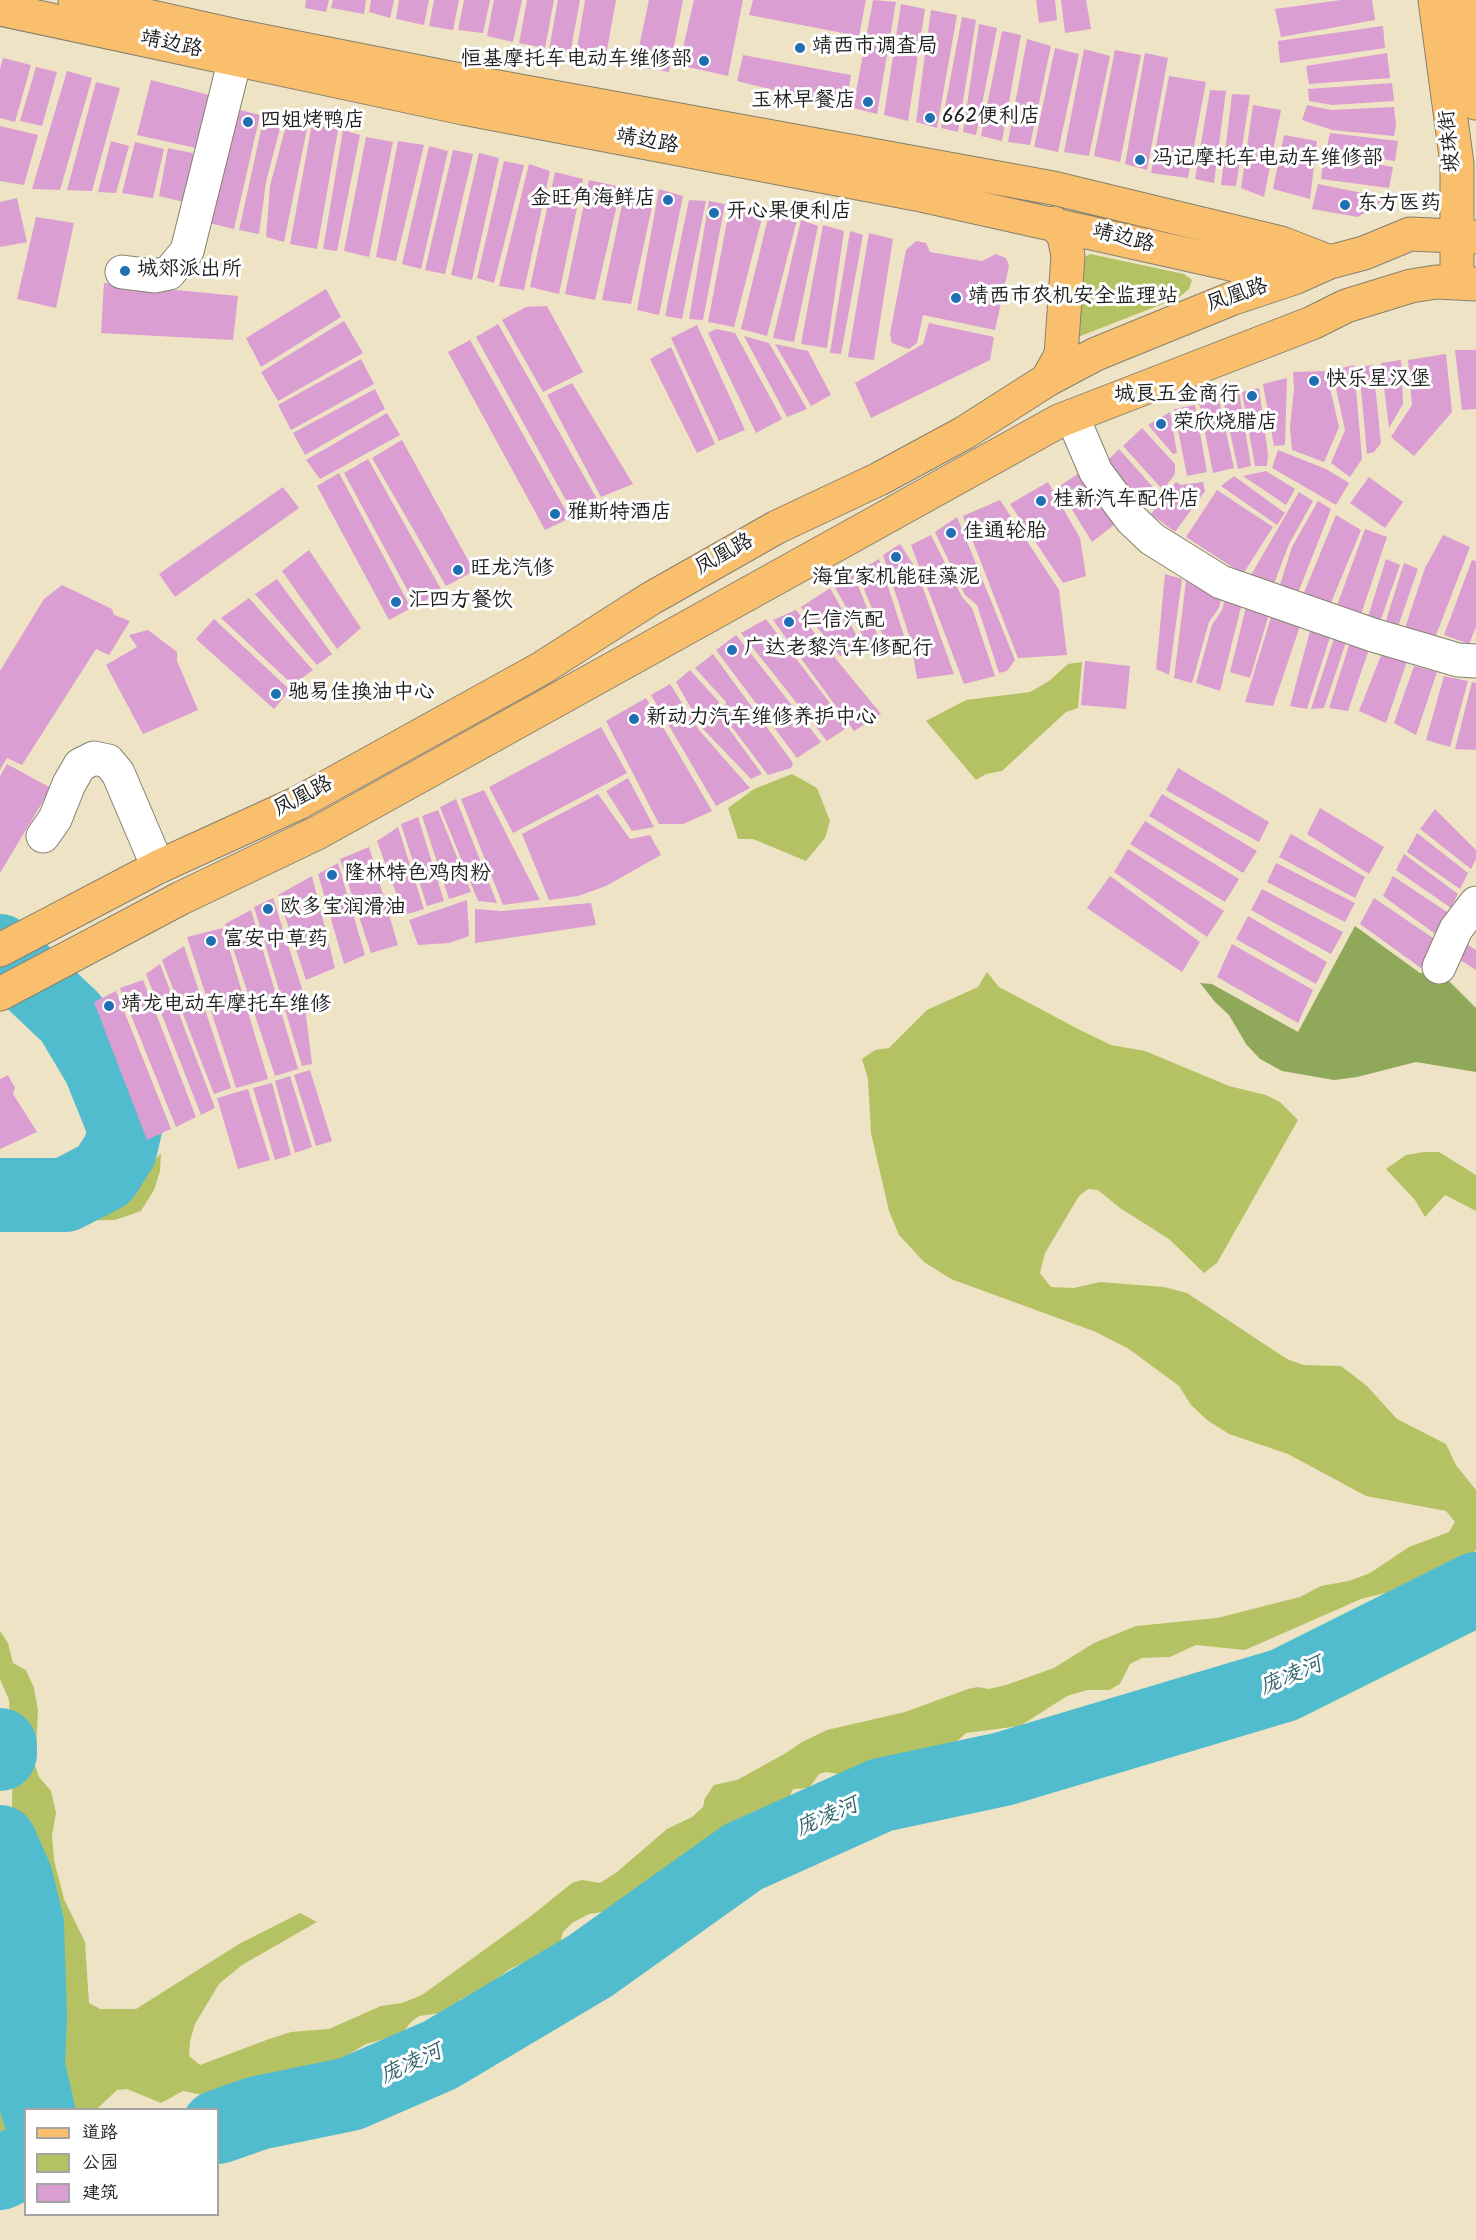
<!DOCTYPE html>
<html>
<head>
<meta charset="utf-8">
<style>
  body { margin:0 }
  #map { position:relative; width:1476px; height:2240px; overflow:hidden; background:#eee3c4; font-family:Kalam,"LXGW WenKai TC",sans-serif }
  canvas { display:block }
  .legend { position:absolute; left:24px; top:2108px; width:195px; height:108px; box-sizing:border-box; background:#fff; border:2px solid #a4a4a4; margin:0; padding:8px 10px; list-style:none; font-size:18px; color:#1c1c1c }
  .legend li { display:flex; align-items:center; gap:12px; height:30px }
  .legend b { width:30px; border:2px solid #a4a4a4 }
</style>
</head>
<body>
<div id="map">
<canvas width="1476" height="2240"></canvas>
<ul class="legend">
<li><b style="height:8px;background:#f9bf6d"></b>道路</li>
<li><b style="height:16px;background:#b5c264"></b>公园</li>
<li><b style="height:16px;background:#da9ed2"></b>建筑</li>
</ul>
</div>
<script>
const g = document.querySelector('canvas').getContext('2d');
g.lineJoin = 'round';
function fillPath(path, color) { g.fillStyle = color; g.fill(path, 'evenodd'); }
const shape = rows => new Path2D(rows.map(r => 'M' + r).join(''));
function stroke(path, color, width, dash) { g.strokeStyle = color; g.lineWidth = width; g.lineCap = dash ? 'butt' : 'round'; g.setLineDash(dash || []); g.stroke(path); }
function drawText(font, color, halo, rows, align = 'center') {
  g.font = font + ' Kalam,"LXGW WenKai TC",sans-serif'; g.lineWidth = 6; g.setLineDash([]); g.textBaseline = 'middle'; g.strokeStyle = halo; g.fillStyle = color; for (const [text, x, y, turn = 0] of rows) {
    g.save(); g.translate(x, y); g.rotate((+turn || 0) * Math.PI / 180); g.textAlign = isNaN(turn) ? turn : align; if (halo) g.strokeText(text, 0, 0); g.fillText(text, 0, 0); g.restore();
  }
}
fillPath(shape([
  [1090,254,1184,274,1192,280,1189,289,1178,298,1078,337,1080,260],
  [1082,662,1078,708,1066,712,1002,771,986,774,976,780,926,721,966,700,1030,692,1049,681,1068,664],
  [792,774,817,788,830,821,825,838,806,861,753,839,738,839,728,808,754,789],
  [987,972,999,987,1080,1030,1111,1045,1145,1051,1229,1086,1266,1095,1280,1102,1298,1120,1217,1263,1204,1273,1169,1239,1120,1208,1098,1190,1088,1189,1079,1196,1045,1253,1040,1273,1051,1287,1074,1288,1100,1282,1164,1287,1187,1293,1287,1359,1304,1365,1341,1366,1367,1386,1397,1419,1446,1444,1456,1465,1476,1490,1476,1549,1471,1559,1461,1569,1439,1573,1433,1581,1361,1599,1245,1650,1196,1645,1170,1657,1142,1658,1130,1664,1120,1684,1109,1690,1087,1690,1067,1696,1020,1726,966,1733,939,1758,927,1765,917,1762,891,1772,865,1767,851,1776,826,1772,819,1774,809,1788,793,1789,782,1813,771,1817,760,1815,745,1817,729,1825,719,1836,716,1847,675,1869,633,1904,617,1910,589,1914,572,1923,563,1932,559,1948,552,1956,542,1961,529,1960,510,1969,480,1991,461,1999,447,2012,419,2016,410,2023,402,2034,366,2044,322,2070,304,2076,285,2075,266,2082,256,2095,241,2103,221,2103,207,2096,183,2091,161,2103,127,2089,117,2090,97,2109,57,2109,50,2100,48,2084,48,1973,43,1916,15,1831,12,1804,13,1765,9,1700,0,1679,0,1631,8,1643,13,1663,26,1670,34,1688,38,1710,35,1765,39,1777,51,1791,56,1813,52,1835,54,1860,64,1899,85,1942,89,2003,100,2009,136,2009,239,1944,300,1913,317,1922,242,1965,219,1984,195,2024,190,2041,189,2056,200,2065,269,2039,291,2032,329,2029,381,2006,402,2003,422,1995,531,1916,572,1883,582,1880,600,1883,617,1872,667,1829,692,1817,703,1807,705,1798,714,1785,737,1780,786,1753,802,1742,827,1730,905,1712,968,1689,978,1687,989,1689,1006,1685,1054,1668,1094,1643,1136,1626,1217,1618,1300,1597,1321,1586,1349,1581,1370,1573,1409,1547,1449,1532,1455,1522,1446,1511,1366,1496,1288,1454,1229,1434,1207,1420,1191,1405,1179,1386,1129,1349,1096,1332,951,1279,924,1262,899,1235,889,1211,871,1133,868,1079,862,1059,875,1050,889,1048,927,1010,978,987],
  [1424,1152,1439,1152,1476,1175,1476,1211,1445,1195,1425,1217,1415,1200,1386,1169,1406,1155],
  [161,1153,160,1171,154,1190,141,1211,115,1220,0,1222,0,1206,68,1208,109,1207,125,1202,134,1195,143,1174],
  [0,2058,11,2100,9,2123,0,2142]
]), '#b5c264');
fillPath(shape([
  [1355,926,1420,973,1443,975,1476,1008,1476,1072,1416,1062,1357,1077,1334,1080,1282,1071,1260,1059,1246,1044,1229,1015,1215,1002,1200,983,1212,984,1298,1032]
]), '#90a85a');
stroke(shape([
  [0,951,71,1018,100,1067,125,1129,120,1150,104,1175,65,1195,0,1195],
  [0,1745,0,1754],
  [0,1842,16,1878,27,1923,30,2017,28,2067,38,2110],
  [218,2127,258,2113,350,2094,440,2055,590,1966,743,1857,881,1795,1003,1769,1284,1685,1476,1589],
  [0,2173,26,2160]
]), '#52bccf', 74);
fillPath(shape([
  [306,0,329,0,326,12,305,8],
  [333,0,366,0,364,14,331,8],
  [371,0,394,0,390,18,369,12],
  [399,0,429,0,424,25,396,19],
  [434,0,459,0,453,30,429,26],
  [464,0,490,0,483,33,458,30],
  [494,0,522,0,513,42,487,36],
  [527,0,554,0,545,48,519,43],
  [558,0,580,0,570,54,549,49],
  [585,0,616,0,605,61,576,55],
  [649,0,683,0,669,72,635,66],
  [694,0,743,0,728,76,679,65],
  [753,0,866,0,859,36,749,15],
  [873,0,896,2,877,114,853,108],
  [1036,0,1055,0,1057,20,1039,23],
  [1061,0,1086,0,1091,29,1065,33],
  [1341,0,1372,0,1375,20,1281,37,1275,9],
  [901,4,925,9,908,121,884,115],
  [931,10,957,15,937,128,916,122],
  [962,17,976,20,958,132,941,128],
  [979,24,997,28,976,135,963,132],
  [1383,26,1385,48,1280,63,1278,41],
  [1002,31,1021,35,1002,141,981,136],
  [1027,39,1051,46,1030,145,1008,142],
  [1055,48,1079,54,1058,152,1034,147],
  [1084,49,1110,56,1089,156,1064,152],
  [1115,50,1141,55,1120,162,1094,156],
  [1145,53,1168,58,1147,170,1125,164],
  [1387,53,1390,78,1309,84,1306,66],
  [743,55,851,75,846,108,737,81],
  [3,58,31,65,15,122,0,118,0,69],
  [36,67,57,72,42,126,20,121],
  [67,71,92,78,60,190,32,189],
  [1169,76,1206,82,1188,178,1151,173],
  [151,80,209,95,196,148,137,135],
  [96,82,120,88,92,191,67,190],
  [1392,83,1394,101,1332,105,1309,101,1308,89],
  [1210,90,1226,91,1214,183,1195,179],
  [1232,94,1250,95,1236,186,1221,185],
  [1253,105,1281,110,1264,197,1241,188],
  [1307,105,1331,110,1394,107,1396,125,1394,136,1332,130,1302,120],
  [236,109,260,115,234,229,209,223],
  [265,112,283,117,266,182,259,234,239,230],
  [288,118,308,124,284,242,266,237,270,186],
  [312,124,338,130,317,249,290,244],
  [0,126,38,135,24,185,0,181],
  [343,130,360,135,337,251,323,249],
  [1330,133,1398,141,1395,161,1326,151],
  [1284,135,1317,141,1310,199,1273,189],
  [366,137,393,142,369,257,344,251],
  [111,141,129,146,116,193,98,192],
  [398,141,424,145,396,261,376,257],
  [135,142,164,149,153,198,122,193],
  [429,146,448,151,421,269,402,264],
  [168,148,197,154,184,202,159,196],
  [453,150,473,154,445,274,425,270],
  [479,153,499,158,472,280,451,275],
  [1324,156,1393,167,1389,188,1321,179],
  [504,161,524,165,494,283,477,278],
  [529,164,550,171,524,290,499,286],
  [555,172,583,179,559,294,530,287],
  [589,180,621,187,595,300,565,294],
  [1318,184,1387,198,1358,217,1312,209],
  [626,186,655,193,631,304,602,300],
  [659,189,683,196,659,315,637,310],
  [17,198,27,242,0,247,0,202],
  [689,200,706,201,682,319,665,316],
  [709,201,725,204,703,320,689,319],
  [730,206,763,214,734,327,708,322],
  [769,214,797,220,767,336,741,329],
  [36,217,74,223,56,308,17,299],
  [801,220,818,226,794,342,773,338],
  [823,225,844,231,827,348,801,344],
  [850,231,863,235,841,354,830,353],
  [869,233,893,239,874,360,848,357],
  [916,241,926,243,930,252,982,261,996,254,1006,258,1009,266,995,330,923,315,917,343,909,349,892,343,890,334,906,250],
  [104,283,238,296,233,340,101,333],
  [326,289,341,317,261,367,246,338],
  [547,306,583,372,543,392,502,320,526,307],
  [344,321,363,353,278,401,261,372],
  [929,323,994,337,990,360,871,418,855,383,923,344],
  [498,324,597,499,573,513,476,337],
  [697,325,745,430,719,441,671,338],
  [716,329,735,333,782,419,756,433,708,333],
  [744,336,769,343,807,409,787,417],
  [470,340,570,518,545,530,448,352],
  [775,344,808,351,831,395,811,406],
  [671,347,715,444,697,453,650,359],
  [1455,350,1476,350,1476,409,1462,410],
  [1446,354,1452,412,1414,456,1391,437,1412,405,1408,360],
  [361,359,374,384,291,430,278,405],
  [1401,360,1403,404,1389,428,1381,363],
  [1354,365,1362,459,1350,477,1331,463,1345,430,1332,370],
  [1373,365,1381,443,1374,452,1367,454,1359,367],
  [1326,371,1339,427,1324,462,1292,450,1290,427,1294,389,1293,372],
  [1287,378,1285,445,1274,446,1263,384],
  [572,383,633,484,601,497,547,395],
  [1259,388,1268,454,1267,466,1255,466,1242,392],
  [375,389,385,409,305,455,293,433],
  [1239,392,1251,466,1238,469,1222,395],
  [1219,400,1234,468,1213,473,1199,403],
  [1195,405,1207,472,1187,476,1174,409],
  [1170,412,1177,453,1173,454,1148,425],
  [387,413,400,435,320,479,306,460],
  [1142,428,1175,464,1175,474,1163,490,1123,446],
  [402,440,474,571,446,586,372,458],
  [1119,449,1159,494,1144,508,1103,465],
  [1278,450,1326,469,1349,483,1336,505,1272,468],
  [368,459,442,591,416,606,344,473],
  [1082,471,1119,521,1092,542,1058,487],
  [1266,471,1295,489,1286,505,1243,476],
  [339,473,411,608,389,620,317,486],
  [1234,476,1285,513,1277,525,1221,486],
  [1369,477,1403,502,1385,528,1350,503],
  [1048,482,1080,538,1086,576,1063,583,1010,504],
  [1176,482,1181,485,1203,482,1205,491,1175,532,1151,514],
  [283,487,299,508,175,597,159,574],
  [1217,490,1273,527,1243,574,1186,537],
  [1299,492,1313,501,1289,544,1272,589,1247,582],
  [1000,500,1059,590,1067,655,1018,658,963,516],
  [1318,501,1331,509,1296,598,1278,591,1292,547],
  [1336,515,1361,530,1328,610,1301,600],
  [957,517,1015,660,1007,671,999,673,977,605,965,595,935,532],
  [1365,529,1387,537,1359,620,1335,611],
  [931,535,962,597,972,608,995,676,964,684,911,545],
  [1443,535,1470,547,1433,643,1404,631,1425,568],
  [900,544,916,569,954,674,917,679,911,641,883,555],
  [309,550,361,628,337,649,282,571],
  [879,559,906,642,888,648,857,572],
  [1386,559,1400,565,1379,625,1367,620],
  [1472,560,1476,561,1476,627,1469,644,1444,635],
  [1404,563,1418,569,1396,632,1384,627],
  [1165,574,1182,579,1169,675,1156,669],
  [854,575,883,649,871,650,834,586],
  [277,579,332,654,317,665,255,594],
  [1186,581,1222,595,1219,608,1209,622,1192,683,1174,678],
  [62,585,112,609,114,615,130,621,109,655,96,649,22,765,7,758,0,770,0,671,44,599],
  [830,588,866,652,840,656,801,607],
  [1226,595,1243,599,1220,691,1196,683,1212,625,1222,610],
  [249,598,313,670,293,685,221,618],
  [1247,603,1269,614,1250,678,1230,672],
  [796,610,881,714,854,731,773,620],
  [1272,614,1301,623,1273,706,1245,702],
  [214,619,290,690,274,709,196,639],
  [766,619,848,727,827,741,741,633],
  [1311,627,1331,634,1307,709,1290,706],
  [148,630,177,652,177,661,198,710,143,734,106,665,137,647,129,635],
  [736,635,821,742,797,758,716,650],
  [1335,635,1347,639,1324,708,1311,709],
  [1350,642,1370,646,1348,711,1329,708],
  [1382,653,1407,661,1386,723,1359,711],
  [713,654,793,763,791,768,768,775,725,718,726,702,695,668],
  [1085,661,1130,666,1126,709,1081,705],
  [1414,666,1437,672,1416,735,1394,723],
  [690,670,719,702,721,718,762,774,751,779,703,729,676,682],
  [1444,676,1468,681,1450,747,1426,740],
  [1472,682,1476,683,1476,750,1455,749],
  [670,684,699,730,750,788,716,806,651,695],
  [646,698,712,811,683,824,659,824,606,721],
  [601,727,627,773,513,833,489,787],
  [7,764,51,788,0,873,0,776],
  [1178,768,1269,822,1259,842,1166,790],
  [628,778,654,827,632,831,606,791],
  [484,790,540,900,503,905,461,799],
  [598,794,630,839,650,835,661,855,606,886,578,896,549,900,522,834],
  [1162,794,1257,851,1243,873,1149,816],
  [456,799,497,903,478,901,440,807],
  [1320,808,1384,847,1369,874,1307,834],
  [1435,809,1476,850,1476,859,1471,869,1420,829],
  [438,810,471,892,449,899,422,816],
  [418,817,444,901,427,906,401,824],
  [1145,821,1239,879,1225,902,1130,844],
  [398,827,424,909,404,915,377,841],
  [1417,833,1468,873,1460,889,1407,852],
  [1291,834,1365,877,1355,898,1279,857],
  [369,847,398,945,371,953,340,859],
  [1128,849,1224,911,1207,937,1114,872],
  [1404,854,1458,894,1451,908,1396,870],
  [338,863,365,955,344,964,318,874],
  [1276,863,1355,903,1345,922,1267,882],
  [312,876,335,968,306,980,278,895],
  [1110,876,1200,942,1182,972,1087,908],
  [1393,876,1450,914,1438,936,1383,896],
  [1262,889,1343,932,1331,954,1251,910],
  [273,898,303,992,312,1064,302,1066,254,907],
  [1374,898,1436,940,1421,968,1360,924],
  [467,900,469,936,449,943,418,945,409,920],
  [591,903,596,925,475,943,475,909,502,911],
  [251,910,298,1069,275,1076,225,924],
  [1248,916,1327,962,1316,984,1236,939],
  [223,928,268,1079,236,1088,187,937],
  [1232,944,1313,990,1298,1023,1217,977],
  [1466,944,1476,950,1476,970,1457,958],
  [184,946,231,1088,214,1094,162,960],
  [160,964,215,1108,201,1115,146,974],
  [143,980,196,1117,176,1127,120,988],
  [116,991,171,1129,147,1140,94,1002],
  [310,1070,332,1141,316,1146,294,1075],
  [8,1075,15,1088,13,1094,37,1132,0,1149,0,1079],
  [290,1076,312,1147,295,1153,275,1081],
  [272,1083,291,1155,275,1160,253,1088],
  [248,1089,270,1160,238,1169,217,1098]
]), '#da9ed2');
const minor = shape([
  [122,272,154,276,169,273,187,251,235,59],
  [1072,416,1096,472,1131,519,1152,539,1221,582,1373,635,1458,660,1476,661],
  [43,836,55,819,69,784,80,765,94,758,108,761,118,773,158,867],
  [1439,967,1456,929,1476,903]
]);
const major = shape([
  [75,0,242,37,470,82,1053,188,1281,243,1330,262],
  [1435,0,1457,164,1457,283],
  [1462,0,1476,103],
  [0,9,463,108,916,194,1293,278],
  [1047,380,1061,355,1068,256,1064,236,1054,223],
  [0,950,158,867,298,803,542,668,650,599,777,527,879,479,964,433,1047,380,1096,354,1231,299,1294,278,1330,262,1364,253,1410,234,1476,237],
  [0,994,181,898,317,833,1059,421,1312,323,1346,306,1411,286,1436,282,1476,284]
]);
stroke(minor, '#858070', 35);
stroke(major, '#858070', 35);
stroke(minor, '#fff', 33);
stroke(major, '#f9bf6d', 33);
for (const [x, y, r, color] of [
  [800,48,6,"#1f6fb2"],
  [704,61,6,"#1f6fb2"],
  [868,102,6,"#1f6fb2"],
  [930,118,6,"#1f6fb2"],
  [248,122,6,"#1f6fb2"],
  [1140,160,6,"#1f6fb2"],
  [668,200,6,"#1f6fb2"],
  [1345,205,6,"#1f6fb2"],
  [714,213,6,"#1f6fb2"],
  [125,271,6,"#1f6fb2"],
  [956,298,6,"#1f6fb2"],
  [1314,381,6,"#1f6fb2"],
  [1252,396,6,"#1f6fb2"],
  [1161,424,6,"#1f6fb2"],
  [1041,501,6,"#1f6fb2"],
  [555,514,6,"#1f6fb2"],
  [951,533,6,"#1f6fb2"],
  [896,557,6,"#1f6fb2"],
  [458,570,6,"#1f6fb2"],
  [396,602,6,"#1f6fb2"],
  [789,622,6,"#1f6fb2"],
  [732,650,6,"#1f6fb2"],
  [276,694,6,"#1f6fb2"],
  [634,719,6,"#1f6fb2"],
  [332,875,6,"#1f6fb2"],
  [268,909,6,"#1f6fb2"],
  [211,941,6,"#1f6fb2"],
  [109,1006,6,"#1f6fb2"]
]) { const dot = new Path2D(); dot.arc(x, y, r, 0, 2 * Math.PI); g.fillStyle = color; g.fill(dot); stroke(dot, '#fff', 2); }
drawText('21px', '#1c1c1c', '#fff', [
  ["靖边路",171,46,12],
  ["坡珠街",1452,141,-96],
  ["靖边路",647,143,10],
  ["靖边路",1123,240,14],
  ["凤凰路",1238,297,-19],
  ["凤凰路",725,556,-29],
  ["凤凰路",304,798,-27]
]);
drawText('21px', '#1c1c1c', '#fff', [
  ["靖西市调查局",812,48],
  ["恒基摩托车电动车维修部",692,61,"right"],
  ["玉林早餐店",856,102,"right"],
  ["662便利店",942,118],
  ["四姐烤鸭店",260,122],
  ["冯记摩托车电动车维修部",1152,160],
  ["金旺角海鲜店",656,200,"right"],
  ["东方医药",1357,205],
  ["开心果便利店",726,213],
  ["城郊派出所",137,271],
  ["靖西市农机安全监理站",968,298],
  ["快乐星汉堡",1326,381],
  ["城良五金商行",1240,396,"right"],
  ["荣欣烧腊店",1173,424],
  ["桂新汽车配件店",1053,501],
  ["雅斯特酒店",567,514],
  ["佳通轮胎",963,533],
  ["旺龙汽修",470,570],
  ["海宜家机能硅藻泥",896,579,"center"],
  ["汇四方餐饮",408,602],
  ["仁信汽配",801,622],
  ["广达老黎汽车修配行",744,650],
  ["驰易佳换油中心",288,694],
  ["新动力汽车维修养护中心",646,719],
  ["隆林特色鸡肉粉",344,875],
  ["欧多宝润滑油",280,909],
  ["富安中草药",223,941],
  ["靖龙电动车摩托车维修",121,1006]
], 'left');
drawText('italic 22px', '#34646d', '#fff', [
  ["庞凌河",1292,1678,-23],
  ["庞凌河",828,1819,-24],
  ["庞凌河",412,2066,-25]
]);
</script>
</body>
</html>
